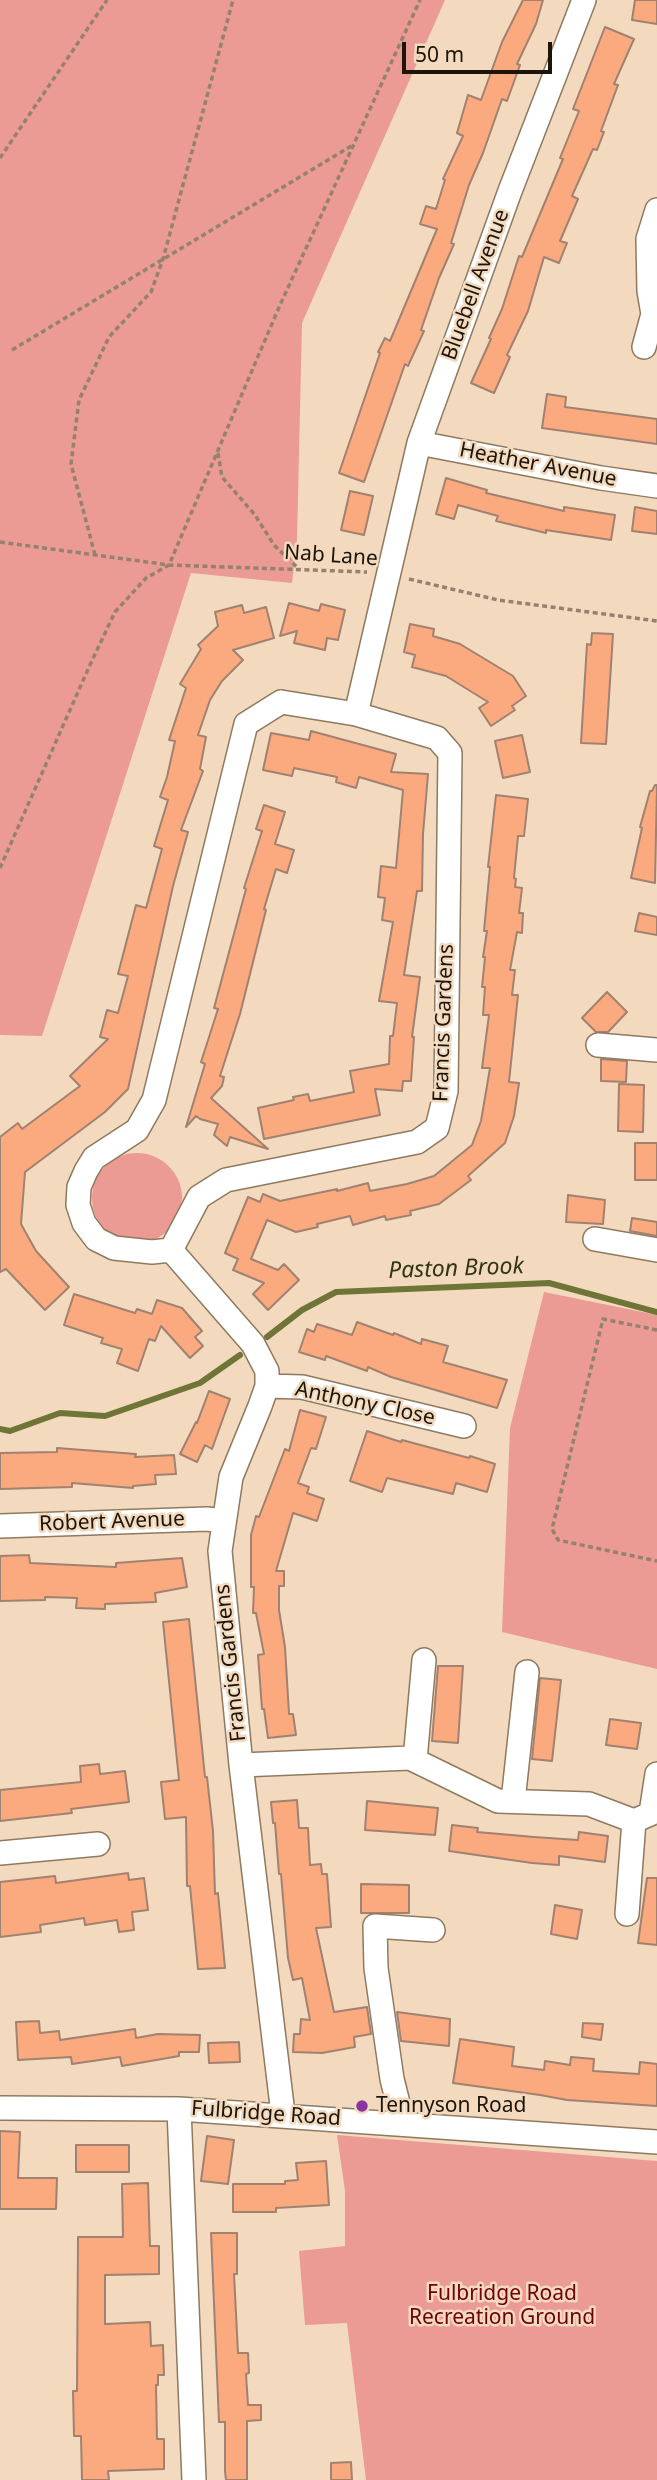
<!DOCTYPE html>
<html>
<head>
<meta charset="utf-8">
<style>
  body { margin:0 }
  #map { position:relative; width:657px; height:2480px; overflow:hidden; background:#f3dabe; font-family:"Noto Sans",sans-serif }
  canvas { display:block }
  .scale { position:absolute; left:402px; top:42px; width:150px; height:32px; box-sizing:border-box; border:4px solid #1d150a; border-top:0; padding-left:9px; font-size:21px; line-height:24px; white-space:nowrap; color:#1d150a; -webkit-text-stroke:5px #f3dabe; paint-order:stroke }
</style>
</head>
<body>
<div id="map">
<canvas width="657" height="2480"></canvas>
<div class="scale">50 m</div>
</div>
<script>
const g = document.querySelector('canvas').getContext('2d');
g.lineJoin = 'round';
function fillPath(path, color) { g.fillStyle = color; g.fill(path, 'evenodd'); }
const shape = rows => new Path2D(rows.map(r => 'M' + r).join(''));
function stroke(path, color, width, dash) { g.strokeStyle = color; g.lineWidth = width; g.lineCap = dash ? 'butt' : 'round'; g.setLineDash(dash || []); g.stroke(path); }
function drawText(font, color, halo, rows, align = 'center') {
  g.font = font + ' "Noto Sans",sans-serif'; g.lineWidth = 5; g.setLineDash([]); g.textBaseline = 'middle'; g.strokeStyle = halo; g.fillStyle = color; for (const [text, x, y, turn = 0] of rows) {
    g.save(); g.translate(x, y); g.rotate((+turn || 0) * Math.PI / 180); g.textAlign = isNaN(turn) ? turn : align; if (halo) g.strokeText(text, 0, 0); g.fillText(text, 0, 0); g.restore();
  }
}
fillPath(shape([
  [0,0,445,0,302,323,297,540,292,583,191,573,42,1036,0,1035],
  '92 1198a45 45 0 1 1 90 0a45 45 0 1 1-90 0Z',
  [544,1292,657,1315,657,1669,502,1632,510,1428],
  [337,2135,657,2161,657,2480,366,2480,347,2323,305,2325,299,2251,345,2246,345,2191]
]), '#eb9b93');
stroke(shape([
  [267,1337,302,1310,336,1292,549,1283,657,1312],
  [0,1429,10,1431,60,1413,105,1416,200,1383,240,1355]
]), '#6e7536', 6);
const building = shape([
  [523,0,543,0,536,24,517,64,520,65,507,101,502,99,483,153,469,185,451,243,454,244,439,278,421,330,424,331,408,366,405,364,364,482,339,473,380,353,378,352,385,338,390,341,437,229,420,224,426,206,436,209,445,180,443,179,463,136,457,133,468,95,481,100,502,42,523,0],
  [635,0,657,0,657,24,632,20,635,0],
  [605,27,634,39,614,84,618,85,601,131,604,132,597,150,593,149,572,196,578,199,560,241,567,243,559,263,544,257,528,311,507,355,510,357,494,393,471,383,491,339,489,338,502,309,519,256,522,257,563,159,560,158,579,111,573,109,605,27],
  [547,394,566,397,565,407,657,419,657,444,542,428,547,394],
  [446,478,487,490,486,493,564,511,564,507,615,515,611,540,546,530,546,533,496,521,498,516,458,505,454,519,436,514,446,478],
  [350,491,373,496,364,535,341,530,350,491],
  [635,507,657,511,657,534,632,531,635,507],
  [289,603,319,611,321,604,345,610,338,640,327,638,325,650,294,643,297,631,280,636,289,603],
  [242,605,244,613,266,607,274,638,233,650,243,660,222,681,210,700,198,735,206,737,200,769,203,771,181,830,188,832,173,886,128,1089,105,1112,25,1172,21,1224,36,1251,69,1287,45,1310,6,1269,0,1272,0,1137,18,1123,22,1129,80,1086,70,1076,108,1039,100,1037,107,1010,118,1013,128,976,118,974,136,905,146,908,162,849,154,846,168,800,160,797,167,777,175,741,169,740,186,688,180,684,201,649,198,645,218,626,215,612,242,605],
  [410,624,434,629,433,636,460,644,513,676,526,696,512,706,515,710,491,726,479,708,488,702,446,676,412,667,415,655,404,652,410,624],
  [592,633,613,634,606,744,581,743,587,644,591,645,592,633],
  [311,731,396,754,391,772,428,774,423,834,422,891,417,891,404,975,420,977,412,1037,414,1037,411,1081,403,1081,402,1091,375,1089,380,1115,264,1139,258,1108,294,1100,293,1097,308,1094,310,1101,354,1092,350,1071,389,1064,390,1036,393,1036,397,1003,379,1001,393,922,382,920,385,898,378,897,381,866,396,868,403,790,359,777,356,788,336,782,337,777,294,768,292,776,263,770,271,733,309,740,311,731],
  [522,735,530,772,503,778,495,741,522,735],
  [655,785,657,785,655,883,631,878,642,828,640,827,650,791,652,791,655,785],
  [496,795,528,799,524,836,518,836,514,878,516,879,515,887,522,888,519,913,523,913,522,933,517,932,510,970,515,970,512,995,518,995,509,1082,519,1083,514,1116,505,1143,468,1176,471,1180,439,1204,410,1211,411,1215,386,1220,385,1216,353,1225,350,1216,317,1224,318,1227,296,1232,267,1220,251,1259,278,1270,284,1264,299,1280,268,1310,253,1294,264,1283,233,1270,238,1259,225,1253,248,1197,260,1202,263,1194,280,1201,337,1189,337,1191,368,1183,370,1191,407,1184,434,1176,472,1145,481,1121,490,1068,482,1068,489,1015,483,1015,485,987,482,987,485,957,483,957,487,931,484,931,490,867,488,867,496,795],
  [264,805,285,812,275,844,294,850,287,873,276,869,264,909,266,910,240,1014,220,1076,224,1077,222,1086,211,1098,268,1149,230,1137,227,1146,214,1135,218,1124,200,1119,196,1116,186,1127,205,1064,201,1062,218,1009,214,1008,246,889,244,888,262,831,256,829,264,805],
  [639,913,657,917,657,935,635,931,639,913],
  [607,992,627,1012,608,1032,596,1032,582,1018,607,992],
  [601,1059,627,1061,626,1082,601,1081,601,1059],
  [619,1084,644,1085,643,1132,618,1131,619,1084],
  [635,1143,657,1143,657,1180,635,1180,635,1143],
  [568,1195,605,1200,603,1224,566,1222,568,1195],
  [632,1218,657,1222,657,1236,630,1231,632,1218],
  [74,1294,135,1313,137,1309,152,1314,157,1300,182,1308,202,1331,195,1337,203,1346,190,1358,161,1326,155,1341,149,1339,138,1371,117,1363,122,1349,101,1343,103,1338,64,1325,74,1294],
  [357,1322,393,1335,394,1333,421,1344,422,1339,448,1346,443,1362,507,1380,497,1408,391,1377,368,1367,367,1371,326,1356,325,1360,299,1352,307,1329,314,1332,317,1324,352,1335,357,1322],
  [209,1391,230,1399,212,1449,205,1445,197,1462,180,1454,196,1422,197,1423,209,1391],
  [300,1410,326,1417,316,1449,311,1448,298,1483,309,1487,307,1493,324,1499,317,1521,293,1513,276,1571,284,1571,284,1586,279,1586,279,1610,285,1647,289,1714,293,1714,296,1735,268,1738,264,1709,262,1709,258,1655,264,1654,256,1613,253,1613,254,1587,251,1587,251,1535,256,1516,259,1517,285,1449,289,1451,300,1410],
  [367,1431,401,1442,402,1440,469,1458,470,1456,495,1464,487,1492,456,1483,453,1494,387,1478,382,1492,350,1481,367,1431],
  [57,1448,136,1454,135,1457,174,1455,176,1474,155,1475,156,1484,133,1486,133,1488,72,1483,72,1487,0,1489,0,1453,57,1452,57,1448],
  [29,1555,30,1563,116,1567,116,1563,182,1558,187,1587,155,1593,156,1602,105,1604,105,1609,76,1608,77,1598,45,1597,45,1600,0,1601,0,1556,29,1555],
  [189,1619,205,1777,207,1777,213,1831,215,1894,218,1893,225,1968,198,1969,190,1886,187,1886,186,1817,165,1819,161,1782,179,1780,163,1622,189,1619],
  [438,1666,463,1666,458,1743,432,1741,438,1666],
  [540,1678,561,1680,552,1761,532,1759,540,1678],
  [610,1719,641,1723,637,1749,606,1745,610,1719],
  [99,1764,100,1774,125,1771,129,1802,71,1809,72,1813,0,1821,0,1790,81,1782,80,1766,99,1764],
  [297,1800,299,1828,308,1828,310,1865,321,1864,322,1874,327,1874,331,1927,316,1928,334,2012,367,2007,371,2034,354,2037,355,2047,322,2053,293,2052,294,2034,300,2034,301,2019,310,2020,302,1978,293,1980,288,1958,281,1874,279,1874,275,1823,273,1823,271,1802,297,1800],
  [367,1801,438,1808,435,1835,365,1830,367,1801],
  [452,1825,478,1828,477,1832,534,1837,578,1840,579,1832,608,1836,605,1862,559,1856,559,1865,532,1863,449,1851,452,1825],
  [128,1873,129,1880,144,1878,148,1910,132,1912,134,1930,119,1932,117,1920,85,1925,84,1918,40,1925,41,1932,0,1937,0,1882,55,1876,56,1883,128,1873],
  [647,1878,657,1878,657,1945,638,1943,647,1878],
  [361,1884,409,1885,409,1913,361,1913,361,1884],
  [555,1905,582,1910,577,1939,551,1934,555,1905],
  [397,2012,450,2019,449,2046,401,2041,397,2012],
  [39,2021,40,2033,59,2031,60,2040,135,2029,136,2038,158,2034,200,2035,199,2052,179,2052,179,2056,122,2066,120,2057,72,2064,71,2057,18,2060,16,2022,39,2021],
  [583,2023,603,2024,601,2040,582,2037,583,2023],
  [460,2039,514,2047,512,2066,544,2070,545,2061,570,2065,571,2057,594,2059,593,2071,639,2074,640,2062,657,2064,657,2106,567,2100,540,2095,453,2083,460,2039],
  [239,2042,240,2062,209,2063,208,2043,239,2042],
  [0,2131,20,2132,18,2178,57,2178,56,2209,0,2209,0,2131],
  [207,2136,234,2140,228,2184,201,2181,207,2136],
  [76,2145,129,2145,129,2172,76,2172,76,2145],
  [326,2161,329,2205,276,2208,276,2212,233,2212,233,2184,285,2184,285,2181,298,2180,296,2163,326,2161],
  [148,2183,150,2246,159,2246,159,2274,105,2275,105,2324,150,2322,151,2346,163,2345,164,2375,158,2375,158,2385,156,2385,157,2439,164,2439,164,2469,108,2471,109,2480,82,2480,81,2436,74,2436,73,2391,77,2391,78,2237,123,2237,122,2184,148,2183],
  [211,2233,237,2233,237,2274,234,2274,238,2353,248,2353,249,2373,246,2374,248,2405,261,2405,261,2420,247,2421,247,2480,226,2480,225,2471,225,2422,219,2422,211,2233],
  [351,2462,352,2480,331,2480,331,2463,351,2462]
]);
fillPath(building, '#fbaa7f');
stroke(building, '#a18170', 2);
const minor = shape([
  [644,347,653,314,649,291,648,239,657,210],
  [419,443,601,478,657,486],
  [281,702,356,714,437,738,450,753,446,1091,437,1128,417,1142,226,1180,199,1197,171,1250,152,1252,114,1248,96,1239,84,1223,78,1205,79,1187,86,1171,94,1158,137,1130,154,1100,246,724,281,702],
  [356,714,419,443,510,191,584,0],
  [598,1045,657,1050],
  [595,1239,657,1250],
  [171,1250,253,1344,267,1371,267,1386,260,1406,231,1477,220,1551,241,1765,283,2114],
  [267,1386,302,1387,464,1426],
  [0,1526,207,1519,223,1521],
  [415,1760,424,1660],
  [241,1765,410,1758,498,1801,589,1804,634,1821,657,1811],
  [513,1801,527,1672],
  [651,1813,657,1774],
  [0,1853,98,1844],
  [627,1914,634,1821],
  [0,2108,179,2109,657,2142],
  [179,2109,194,2480],
  [403,2123,392,2079,376,1968,375,1926,433,1930]
]);
stroke(minor, '#8f795f', 26);
stroke(shape([
  [0,158,107,0],
  [12,350,353,145],
  [218,453,222,477,255,515,274,545,300,570],
  [0,542,169,565,367,572],
  [95,555,71,464,79,400,109,337,151,292,163,259,233,0],
  [409,579,498,600,657,621],
  [0,868,89,667,115,612,146,578,169,565,280,305,420,0],
  [657,1330,603,1319,552,1529,558,1540,657,1561]
]), '#94826e', 3.5, [5, 3.5]);
stroke(minor, '#fff', 23);
for (const [x, y, r, color] of [
  [362,2106,7,"#8a34a1"]
]) { const dot = new Path2D(); dot.arc(x, y, r, 0, 2 * Math.PI); g.fillStyle = color; g.fill(dot); stroke(dot, '#f3dabe', 2.5); }
drawText('21px', '#1d150a', '#f3dabe', [
  ["Bluebell Avenue",476,285,-70],
  ["Heather Avenue",538,465,11],
  ["Nab Lane",331,556,4],
  ["Francis Gardens",444,1023,-88],
  ["Anthony Close",365,1404,12],
  ["Robert Avenue",112,1522,-2],
  ["Francis Gardens",231,1663,-96],
  ["Fulbridge Road",266,2114,4]
]);
drawText('21px', '#1d150a', '#f3dabe', [
  ["Tennyson Road",376,2106]
], 'left');
drawText('21px', '#710009', '#f3dabe', [
  ["Fulbridge Road",502,2294],
  ["Recreation Ground",502,2318]
]);
drawText('italic 23px', '#313612', '#f3dabe', [
  ["Paston Brook",456,1269,-2]
]);
</script>
</body>
</html>
